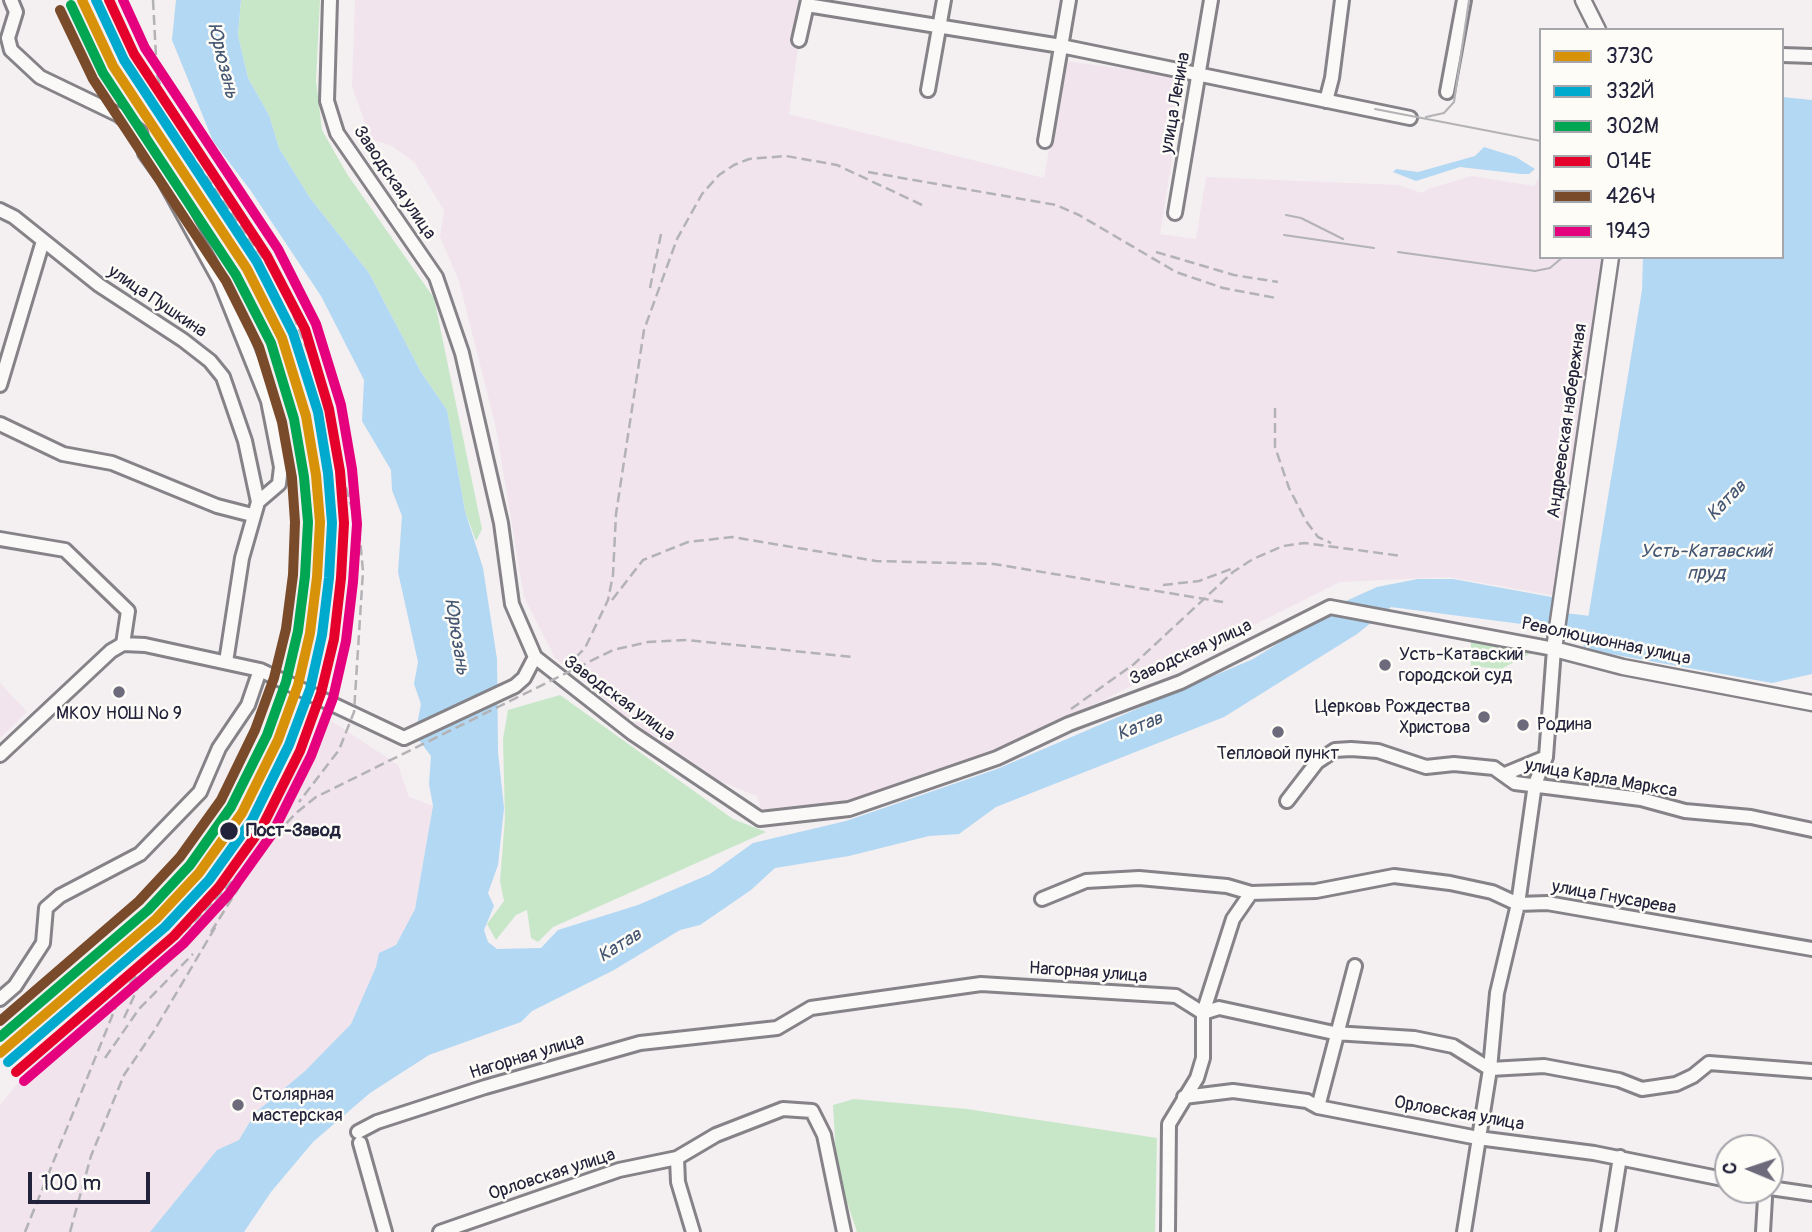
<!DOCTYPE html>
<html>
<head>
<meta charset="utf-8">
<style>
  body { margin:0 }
  #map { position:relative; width:1812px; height:1232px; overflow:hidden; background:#f4eff1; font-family:Pangolin,sans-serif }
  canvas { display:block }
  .legend { position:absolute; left:1539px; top:28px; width:245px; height:231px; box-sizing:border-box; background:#fdfcf7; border:2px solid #a5a5ac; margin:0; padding:9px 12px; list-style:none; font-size:21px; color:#22223b }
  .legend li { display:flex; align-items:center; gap:14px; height:35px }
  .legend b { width:35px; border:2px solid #a5a5ac }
  .north { position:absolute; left:1714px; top:1134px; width:70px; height:70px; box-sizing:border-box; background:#fdfcf7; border:2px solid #a5a5ac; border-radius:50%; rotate:272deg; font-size:19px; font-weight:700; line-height:28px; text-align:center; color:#22223b }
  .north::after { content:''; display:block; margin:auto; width:24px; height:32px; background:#6c6a7b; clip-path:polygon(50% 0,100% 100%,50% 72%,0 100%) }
  .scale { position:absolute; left:28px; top:1172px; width:122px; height:32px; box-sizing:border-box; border:4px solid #22223b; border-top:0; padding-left:9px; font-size:21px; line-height:24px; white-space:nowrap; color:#22223b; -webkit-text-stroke:5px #fdfcf7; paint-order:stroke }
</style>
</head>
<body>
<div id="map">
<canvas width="1812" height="1232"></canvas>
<ul class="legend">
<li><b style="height:9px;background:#d79209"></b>373C</li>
<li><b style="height:9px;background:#00a9ce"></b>332Й</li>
<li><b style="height:9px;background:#00a651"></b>302М</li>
<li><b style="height:9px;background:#e4002b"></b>014Е</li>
<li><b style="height:9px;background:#7a4b2a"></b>426Ч</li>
<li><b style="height:9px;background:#e5007d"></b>194Э</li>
</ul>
<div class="north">С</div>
<div class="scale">100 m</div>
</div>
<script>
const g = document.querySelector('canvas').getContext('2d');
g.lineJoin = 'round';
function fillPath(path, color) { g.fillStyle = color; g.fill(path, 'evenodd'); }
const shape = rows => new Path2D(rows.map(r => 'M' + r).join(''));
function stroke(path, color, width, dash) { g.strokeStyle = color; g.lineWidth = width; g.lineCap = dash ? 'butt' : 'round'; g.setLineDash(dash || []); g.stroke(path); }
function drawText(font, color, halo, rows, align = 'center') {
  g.font = font + ' Pangolin,sans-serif'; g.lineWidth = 5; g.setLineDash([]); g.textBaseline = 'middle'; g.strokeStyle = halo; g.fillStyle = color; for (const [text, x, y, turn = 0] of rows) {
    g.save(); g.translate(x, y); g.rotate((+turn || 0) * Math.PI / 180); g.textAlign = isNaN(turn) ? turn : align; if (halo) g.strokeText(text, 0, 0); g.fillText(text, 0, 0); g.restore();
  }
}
fillPath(shape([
  [355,0,802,0,802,19,789,114,1044,178,1065,61,1185,77,1160,234,1196,239,1206,177,1398,185,1422,193,1428,189,1472,176,1534,186,1541,175,1541,257,1609,257,1557,596,1448,577,1340,582,999,752,833,807,767,813,761,809,757,796,691,770,555,658,524,597,496,428,459,281,440,237,444,210,414,162,392,146,371,139,352,87],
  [0,683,27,712,0,738],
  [330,720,398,765,409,797,433,806,415,909,396,945,379,953,376,967,351,1024,305,1071,255,1113,239,1140,217,1150,150,1232,0,1232,0,1105,36,1060,119,976,201,902]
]), '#f1e4ed');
fillPath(shape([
  [241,0,320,0,316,80,322,130,347,174,434,298,482,529,476,541,465,511,447,410,421,372,369,273,310,198,279,148,269,115,248,78,238,35],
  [1471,640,1531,653,1501,669,1471,666],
  [560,695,733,819,766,832,553,927,538,942,531,938,527,910,516,915,496,940,487,924,504,901,500,881,505,818,503,739,508,710],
  [854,1099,967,1109,1157,1138,1155,1232,857,1232,837,1172,833,1105]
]), '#c8e7c9');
fillPath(shape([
  [176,0,241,0,238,35,248,78,269,115,279,148,310,198,369,273,421,372,447,410,465,511,483,568,497,659,498,752,504,808,498,865,488,893,494,906,484,930,488,942,497,949,541,948,558,930,638,905,710,874,753,843,846,821,997,769,1253,659,1346,601,1377,587,1418,579,1453,579,1557,598,1552,628,1391,607,1357,634,1224,717,996,807,959,834,929,836,849,856,775,868,751,890,700,925,680,930,614,970,532,1011,521,1022,429,1055,370,1093,313,1142,271,1192,244,1232,150,1232,217,1150,239,1140,255,1113,305,1071,351,1024,376,967,379,953,396,945,415,909,433,806,429,784,431,756,415,735,421,704,414,684,418,662,398,572,402,516,392,490,391,470,362,421,364,380,321,296,251,191,213,141,172,40],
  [1782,97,1812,100,1812,674,1772,683,1583,649,1642,290,1643,257,1782,257],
  [1484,147,1516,157,1535,169,1529,174,1521,174,1460,167,1416,181,1393,172,1396,169,1418,172,1475,156]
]), '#b2d8f3');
stroke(shape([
  [1547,618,1606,625]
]), '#b2d8f3', 14);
const minor = shape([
  [11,0,16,12,8,38,11,50,40,77,119,115,140,132,145,153,163,178,220,281,268,401,281,467,279,484,258,502],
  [330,0,327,101,337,133,436,277,462,353,501,523,512,604,535,657,632,733,760,819,849,809,997,758,1069,724,1181,682,1330,607,1554,649,1546,757,1535,784,1518,904,1497,993,1490,1069,1464,1232],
  [807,5,1061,46,1410,118],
  [799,40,808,0],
  [1782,55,1812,56],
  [928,90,944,0],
  [1447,92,1464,0],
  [1326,101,1332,78,1342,0],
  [1045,141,1069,0],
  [0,210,14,217,99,285,183,340,210,361,223,377,245,441,258,502,242,558,226,662],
  [1175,213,1211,0],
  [0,385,43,241],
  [0,424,63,454,112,463,217,506,252,515],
  [0,539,65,550,128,611,123,644],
  [0,755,111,651,123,644,145,645,260,670,404,738,515,686,524,678,535,657],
  [1505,774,1546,757],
  [1287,801,1317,762,1335,750,1351,749,1378,751,1426,767,1454,764,1494,768,1515,783,1641,799,1685,811,1751,817,1812,830],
  [1042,899,1086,881,1139,878,1227,886,1251,893,1316,891,1394,876,1450,883,1492,892,1518,904,1547,903,1812,949],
  [0,999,15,986,43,943,46,908,60,896,140,854,200,792,219,748,248,705,260,670],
  [1184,1097,1233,1091,1307,1101,1318,1107,1478,1138,1594,1153,1728,1180],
  [1318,1107,1355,966],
  [358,1132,377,1122,485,1087,640,1043,777,1028,811,1008,981,984,1176,996,1203,1013,1219,1008,1334,1033,1414,1038,1453,1046,1490,1069,1544,1066,1619,1080,1642,1089,1676,1084,1693,1076,1709,1063,1812,1071],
  [360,1143,385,1232],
  [1770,1188,1812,1194],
  [1760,1190,1765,1198,1763,1232],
  [440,1232,619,1170,677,1158],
  [693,1232,678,1182,677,1158,716,1135,783,1109,812,1111,824,1135,844,1232],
  [1168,1232,1169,1124,1197,1078,1203,1058,1203,1013,1233,919,1251,893],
  [1608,1232,1620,1157]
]);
const major = shape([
  [1583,0,1598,30],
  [1611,257,1554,649,1623,667,1812,703]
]);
stroke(minor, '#858388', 18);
stroke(major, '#858388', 19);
stroke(minor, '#faf9f8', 12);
stroke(major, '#faf9f8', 14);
stroke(shape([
  [1375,109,1541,141],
  [1426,117,1444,113,1454,102,1469,0],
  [1286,215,1301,218,1343,239],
  [1284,235,1374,248],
  [1398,252,1535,271,1550,268,1563,257]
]), '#b3b2b5', 2);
stroke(shape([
  [92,0,112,40,275,276,290,307,313,365,360,539,363,571,354,712,339,750,299,802],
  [153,0,157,75,170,116],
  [868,172,1056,205,1079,215,1176,272,1223,288,1276,298],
  [1156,252,1234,275,1278,282],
  [650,288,661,234],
  [1275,408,1275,447,1289,488,1306,521,1318,537,1331,543],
  [1163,585,1199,581,1231,569],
  [612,600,643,560,688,542,732,537,876,561,994,564,1223,602],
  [565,668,585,648,608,600,613,575,616,514,644,330,677,239,702,194,719,175,734,165,749,159,786,156,837,165,922,205],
  [1071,709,1134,664,1233,572,1253,559,1283,546,1305,543,1402,556],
  [211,932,244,879],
  [124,1018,140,983],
  [105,1058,139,1009,193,954],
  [25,1232,121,994,146,964,192,924,296,813,316,797,613,650,648,642,687,640,853,657],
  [70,1232,91,1156,124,1075,154,1031,216,926]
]), '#b3b2b5', 2.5, [10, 5]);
stroke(shape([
  [0,1053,156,919,199,873,242,813,278,740,298,685,310,633,317,577,320,522,316,475,306,416,282,338,247,269,113,66,82,0]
]), '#d79209', 10);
stroke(shape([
  [8,1062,165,927,209,880,252,820,289,745,310,689,322,635,329,578,332,523,328,473,318,412,293,333,257,262,124,60,96,0]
]), '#00a9ce', 10);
stroke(shape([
  [0,1037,148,910,190,865,231,807,267,735,286,682,298,631,305,576,308,522,304,477,294,419,271,343,236,275,103,73,71,5]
]), '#00a651', 10);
stroke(shape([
  [16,1072,174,936,219,887,262,827,300,751,321,693,334,639,341,578,344,523,340,471,329,409,305,329,267,256,134,54,109,0]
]), '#e4002b', 10);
stroke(shape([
  [0,1021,139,901,180,857,221,800,255,730,274,678,286,629,293,575,295,522,292,478,282,422,259,347,226,281,93,79,60,10]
]), '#7a4b2a', 10);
stroke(shape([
  [24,1081,183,944,229,894,272,834,311,756,333,698,346,641,353,582,357,524,352,469,341,405,316,324,278,249,145,48,123,0]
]), '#e5007d', 10);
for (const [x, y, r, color] of [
  [1385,665,7,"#6c6a7b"],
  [119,692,7,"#6c6a7b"],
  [1484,717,7,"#6c6a7b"],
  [1523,725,7,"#6c6a7b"],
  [1278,732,7,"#6c6a7b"],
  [229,831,10,"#22223b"],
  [238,1105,7,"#6c6a7b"]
]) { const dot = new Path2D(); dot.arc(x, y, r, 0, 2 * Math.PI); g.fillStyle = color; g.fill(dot); stroke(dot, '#fdfcf7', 2.5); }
drawText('18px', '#22223b', '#fdfcf7', [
  ["улица Ленина",1176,103,-80],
  ["Заводская улица",394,183,56],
  ["улица Пушкина",157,302,34],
  ["Андреевская набережная",1568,421,-82],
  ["Революционная улица",1606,642,12],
  ["Заводская улица",1191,653,-25],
  ["Заводская улица",619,699,36],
  ["улица Карла Маркса",1601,779,10],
  ["улица Гнусарева",1614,898,10],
  ["Нагорная улица",1088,973,4],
  ["Нагорная улица",527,1057,-17],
  ["Орловская улица",1459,1114,10],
  ["Орловская улица",552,1175,-18]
]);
drawText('18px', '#22223b', '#fdfcf7', [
  ["Усть-Катавский",1399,655],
  ["городской суд",1399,676],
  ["Церковь Рождества",1470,707,"right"],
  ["Христова",1470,728,"right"],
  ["МКОУ НОШ № 9",119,714,"center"],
  ["Родина",1537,725],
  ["Тепловой пункт",1278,754,"center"],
  ["Столярная",252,1095],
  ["мастерская",252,1116]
], 'left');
drawText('bold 18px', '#22223b', '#fdfcf7', [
  ["Пост-Завод",246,831]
], 'left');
drawText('italic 19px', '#445672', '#fdfcf7', [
  ["Юрюзань",222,61,76],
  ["Катав",1727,501,-46],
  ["Усть-Катавский",1706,552],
  ["пруд",1706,574],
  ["Юрюзань",456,637,81],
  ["Катав",1140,727,-22],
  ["Катав",620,946,-32]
]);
</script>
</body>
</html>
